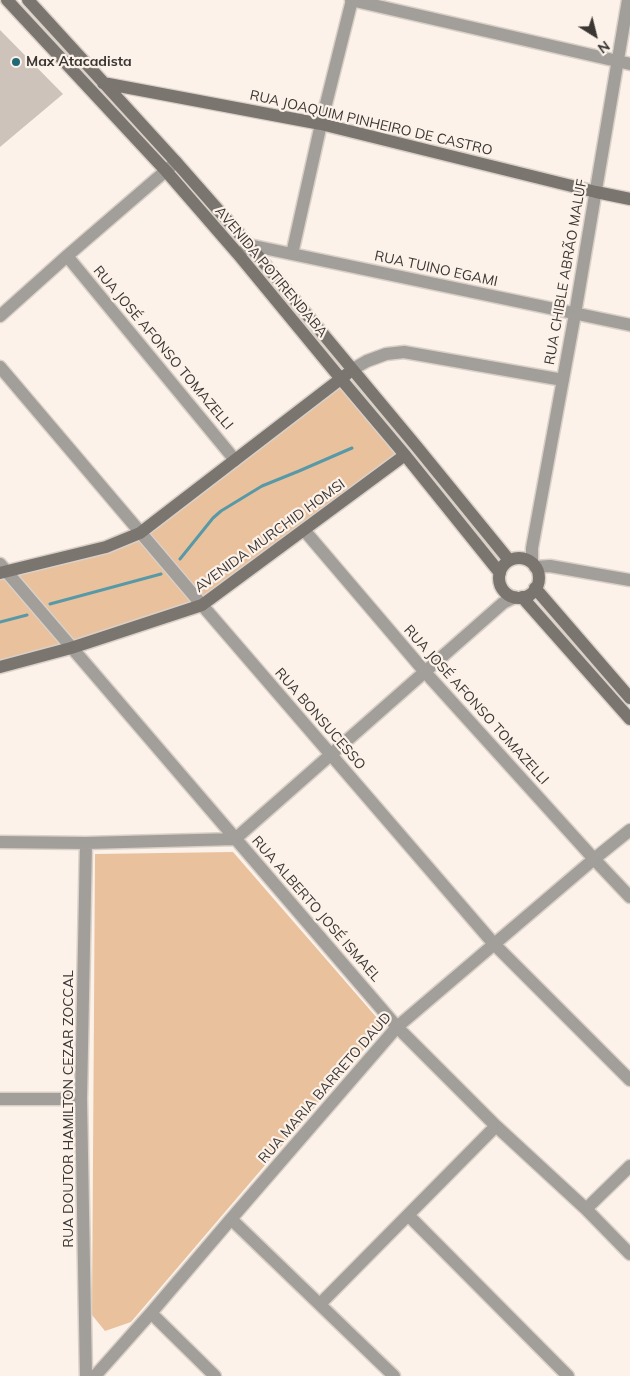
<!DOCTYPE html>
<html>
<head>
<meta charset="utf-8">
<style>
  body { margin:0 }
  #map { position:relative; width:630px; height:1376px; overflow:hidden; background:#fcf2e9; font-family:Mulish,sans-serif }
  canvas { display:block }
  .north { position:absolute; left:570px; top:10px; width:50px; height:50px; -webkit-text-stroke:4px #fcf2e9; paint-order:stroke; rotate:144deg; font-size:14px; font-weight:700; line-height:20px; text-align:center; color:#3a3633 }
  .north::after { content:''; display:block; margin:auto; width:18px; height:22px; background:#3a3633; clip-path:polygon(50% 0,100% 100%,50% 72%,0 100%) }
</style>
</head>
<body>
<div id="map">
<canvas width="630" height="1376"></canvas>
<div class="north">N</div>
</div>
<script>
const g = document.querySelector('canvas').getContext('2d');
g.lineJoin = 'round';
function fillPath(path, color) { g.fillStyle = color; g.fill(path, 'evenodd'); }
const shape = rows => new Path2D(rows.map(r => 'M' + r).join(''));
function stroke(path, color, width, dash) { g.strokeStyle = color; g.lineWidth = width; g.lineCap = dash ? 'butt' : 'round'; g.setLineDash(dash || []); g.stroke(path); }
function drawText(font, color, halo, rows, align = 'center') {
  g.font = font + ' Mulish,sans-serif'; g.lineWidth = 4.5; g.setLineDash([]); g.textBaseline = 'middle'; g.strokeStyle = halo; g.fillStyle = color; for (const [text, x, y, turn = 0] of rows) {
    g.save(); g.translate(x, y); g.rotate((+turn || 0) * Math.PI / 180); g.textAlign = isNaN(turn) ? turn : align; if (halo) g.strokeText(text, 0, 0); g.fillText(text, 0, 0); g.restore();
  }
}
fillPath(shape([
  [340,386,399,455,203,599,147,534],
  [139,538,195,604,73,644,12,572],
  [0,574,2,574,63,647,0,660],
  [233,852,384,1026,131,1322,105,1331,92,1315,95,854]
]), '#e9c19c');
stroke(shape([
  [180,559,213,518,221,511,262,486,299,471,352,448],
  [50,604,161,574],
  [0,622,27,615]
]), '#5899a8', 3);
fillPath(shape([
  [0,30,63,94,0,147]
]), '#cdc3ba');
const street = shape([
  [351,0,630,64],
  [245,249,249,245,630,325],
  [292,254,321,124,352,0],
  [67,256,235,460],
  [0,316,67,256,176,162],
  [0,367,202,605,494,944,630,1080],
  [353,369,367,361,386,354,404,352,563,380],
  [304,530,425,672,594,859,630,897],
  [532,562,532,548,575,314,628,0],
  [0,564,397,1027,496,1126,586,1209,630,1254],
  [535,567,550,566,630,580],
  [0,842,86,843,235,839,503,603,515,597],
  [0,1099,81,1099],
  [586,1209,630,1166],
  [408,1215,568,1376],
  [231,1219,394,1376],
  [320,1304,496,1126],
  [151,1313,215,1376],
  [86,1376,81,1099,86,843],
  [95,1376,151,1313,231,1219,397,1027,594,859,630,830]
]);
const secondary = shape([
  [7,0,166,171,238,254,341,379,405,455,500,573],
  [28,0,176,162,249,245,417,447,509,560],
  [103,83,321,124,596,192,630,199],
  '499 578a20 20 0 1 1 40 0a20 20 0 1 1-40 0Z',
  [0,573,106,547,140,533,347,374],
  [535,588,630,698],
  [522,597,630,719],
  [0,667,71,648,202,605,405,455]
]);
stroke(street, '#d9d0c8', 15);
stroke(secondary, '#d9d0c8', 15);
stroke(street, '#a29e9a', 12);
stroke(secondary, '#7b7570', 12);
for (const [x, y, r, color] of [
  [16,62,5,"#226877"]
]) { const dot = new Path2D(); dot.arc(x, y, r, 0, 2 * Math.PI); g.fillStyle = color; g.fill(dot); stroke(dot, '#fcf2e9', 2); }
drawText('bold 14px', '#3a3633', '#fcf2e9', [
  ["Max Atacadista",26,62]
], 'left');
drawText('14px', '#3a3633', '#fcf2e9', [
  ["RUA JOAQUIM PINHEIRO DE CASTRO",371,123,13],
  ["RUA TUINO EGAMI",436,269,12],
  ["AVENIDA POTIRENDABA",271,272,50],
  ["RUA CHIBLE ABRÃO MALUF",566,272,-80],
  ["RUA JOSÉ AFONSO TOMAZELLI",163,348,50],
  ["AVENIDA MURCHID HOMSI",270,536,-36],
  ["RUA JOSÉ AFONSO TOMAZELLI",476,705,48],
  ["RUA BONSUCESSO",320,719,49],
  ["RUA ALBERTO JOSÉ ISMAEL",316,909,49],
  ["RUA MARIA BARRETO DAUD",325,1088,-49],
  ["RUA DOUTOR HAMILTON CEZAR ZOCCAL",69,1109,-90]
]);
</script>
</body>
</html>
